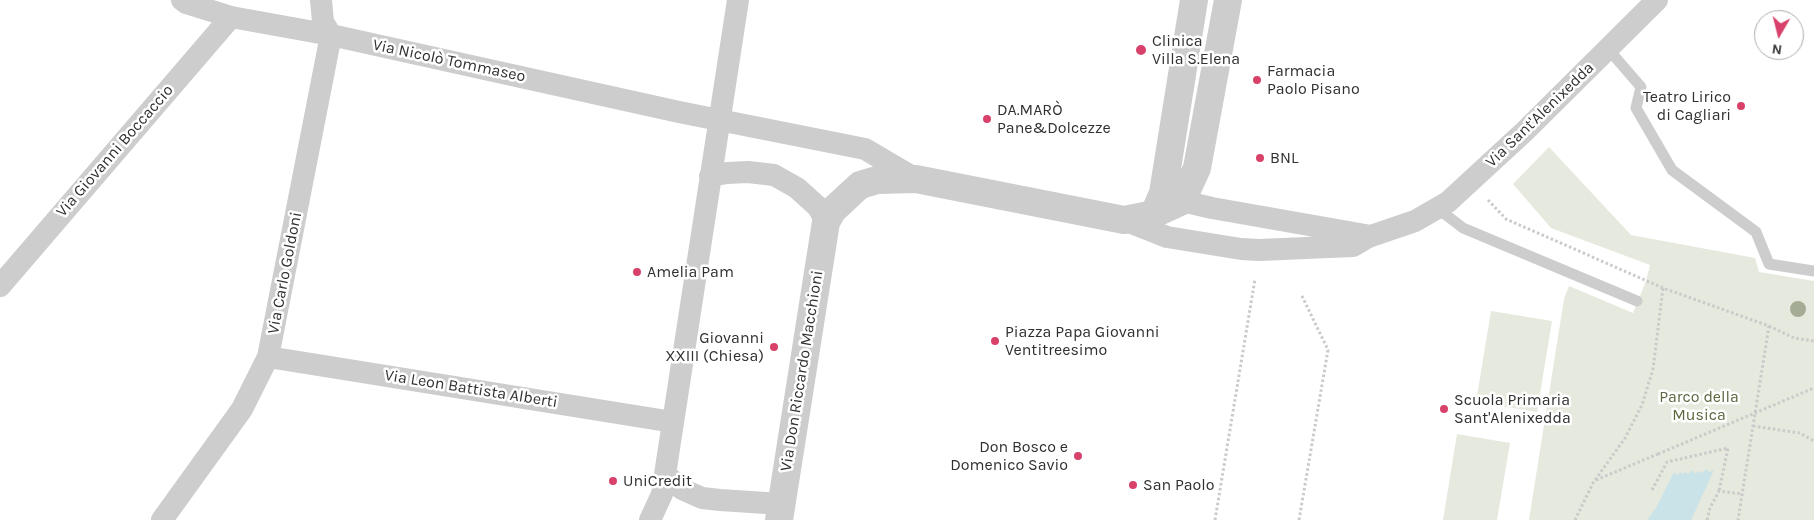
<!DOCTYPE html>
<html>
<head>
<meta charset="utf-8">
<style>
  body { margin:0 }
  #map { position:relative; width:1814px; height:520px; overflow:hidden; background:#fff; font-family:Karla,sans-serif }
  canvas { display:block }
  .north { position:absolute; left:1754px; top:10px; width:50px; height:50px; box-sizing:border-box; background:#fff; border:1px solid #acacac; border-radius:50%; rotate:188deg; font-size:14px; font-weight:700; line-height:20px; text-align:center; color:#303030 }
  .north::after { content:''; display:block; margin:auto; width:18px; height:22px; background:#d8426a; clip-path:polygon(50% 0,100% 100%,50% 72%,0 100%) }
</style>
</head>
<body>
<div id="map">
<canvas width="1814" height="520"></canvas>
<div class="north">N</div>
</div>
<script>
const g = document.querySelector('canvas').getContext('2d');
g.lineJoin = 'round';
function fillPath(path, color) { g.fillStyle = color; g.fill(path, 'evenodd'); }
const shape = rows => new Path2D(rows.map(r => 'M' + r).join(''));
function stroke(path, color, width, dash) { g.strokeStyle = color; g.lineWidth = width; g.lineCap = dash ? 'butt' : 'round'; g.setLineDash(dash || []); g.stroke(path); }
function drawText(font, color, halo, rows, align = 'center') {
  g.font = font + ' Karla,sans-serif'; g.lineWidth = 5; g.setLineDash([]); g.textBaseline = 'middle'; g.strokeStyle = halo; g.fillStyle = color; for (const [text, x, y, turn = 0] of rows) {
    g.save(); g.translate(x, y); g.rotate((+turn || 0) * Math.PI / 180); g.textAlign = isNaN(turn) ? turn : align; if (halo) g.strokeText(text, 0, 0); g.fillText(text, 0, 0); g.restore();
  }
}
fillPath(shape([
  [1549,147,1631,235,1755,258,1759,272,1814,281,1814,520,1529,520,1564,299,1569,286,1633,313,1646,281,1650,265,1551,228,1513,184],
  [1491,311,1552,321,1537,412,1476,402],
  [1457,434,1510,443,1497,520,1443,520]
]), '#e6e9dd');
fillPath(shape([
  [1706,469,1709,472,1714,470,1691,520,1647,520,1656,508,1674,472,1678,475,1680,472,1683,474,1685,472,1688,474,1692,470,1695,474,1698,471,1702,473]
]), '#cae3e8');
stroke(shape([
  [1488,200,1506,219,1663,288,1769,326,1738,520],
  [1769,326,1794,338,1814,341],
  [1753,426,1800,433,1814,441],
  [1596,480,1658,454],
  [1652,490,1667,462,1728,448,1719,491],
  [1215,520,1255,279],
  [1299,520,1328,350,1301,294],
  [1575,520,1593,483,1625,438,1642,405,1653,369,1663,288],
  [1707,520,1710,508,1719,491,1742,494]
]), '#cacaca', 3, [2.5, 2.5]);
stroke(shape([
  [1609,50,1641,87,1636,108,1672,170,1756,232,1769,264,1814,271],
  [1437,208,1463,228,1637,301]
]), '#cdcdcd', 11);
stroke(shape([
  [182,0,186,3,231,17,331,35,679,112,865,149,916,179],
  [710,176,727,173,748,172,774,175,797,188,818,207,826,222],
  [1182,201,1212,208,1371,236,1415,221,1448,202,1525,131,1657,0],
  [1124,220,1167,237,1241,249,1259,250,1353,246,1370,236],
  [0,286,231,17],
  [268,357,673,422],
  [665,474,682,489,702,498,720,500,781,504],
  [162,520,242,409,268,357,331,35,323,22,321,0],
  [650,520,662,494,738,0]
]), '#cdcdcd', 22);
stroke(shape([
  [1154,214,1182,201,1197,168,1228,0],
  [779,520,826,222,833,210,860,185,877,180,916,179,1124,220,1154,214,1163,193,1194,0]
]), '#cdcdcd', 28);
stroke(shape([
  [1658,454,1814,388]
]), '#cacaca', 3, [2.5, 2.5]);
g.fillStyle = '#a5ac96';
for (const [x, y] of [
  [1798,309]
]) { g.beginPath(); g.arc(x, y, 8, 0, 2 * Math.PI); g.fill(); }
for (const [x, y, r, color] of [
  [1141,50,6,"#d8426a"],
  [1257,80,5,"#d8426a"],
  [1741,106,5,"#d8426a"],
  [987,119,5,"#d8426a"],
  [1260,158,5,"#d8426a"],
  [637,272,5,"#d8426a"],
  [995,341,5,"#d8426a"],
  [774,347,5,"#d8426a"],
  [1444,409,5,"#d8426a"],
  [1078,456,5,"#d8426a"],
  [613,481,5,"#d8426a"],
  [1133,485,5,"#d8426a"]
]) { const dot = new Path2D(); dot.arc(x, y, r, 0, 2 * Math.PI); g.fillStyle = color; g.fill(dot); stroke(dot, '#fff', 2); }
drawText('16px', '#303030', '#fff', [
  ["Clinica",1152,41],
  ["Villa S.Elena",1152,59],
  ["Farmacia",1267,71],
  ["Paolo Pisano",1267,89],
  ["Teatro Lirico",1731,97,"right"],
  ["di Cagliari",1731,115,"right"],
  ["DA.MARÒ",997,110],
  ["Pane&Dolcezze",997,128],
  ["BNL",1270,158],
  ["Amelia Pam",647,272],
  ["Piazza Papa Giovanni",1005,332],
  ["Ventitreesimo",1005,350],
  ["Giovanni",764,338,"right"],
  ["XXIII (Chiesa)",764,356,"right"],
  ["Scuola Primaria",1454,400],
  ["Sant'Alenixedda",1454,418],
  ["Don Bosco e",1068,447,"right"],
  ["Domenico Savio",1068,465,"right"],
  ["UniCredit",623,481],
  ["San Paolo",1143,485]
], 'left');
drawText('16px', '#303030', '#fff', [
  ["Via Nicolò Tommaseo",449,61,12],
  ["Via Sant'Alenixedda",1540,115,-44],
  ["Via Giovanni Boccaccio",115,151,-49],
  ["Via Carlo Goldoni",285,273,-79],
  ["Via Don Riccardo Macchioni",802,371,-81],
  ["Via Leon Battista Alberti",471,389,9]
]);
drawText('16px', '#5b6941', '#fff', [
  ["Parco della",1699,397],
  ["Musica",1699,415]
]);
</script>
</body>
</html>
